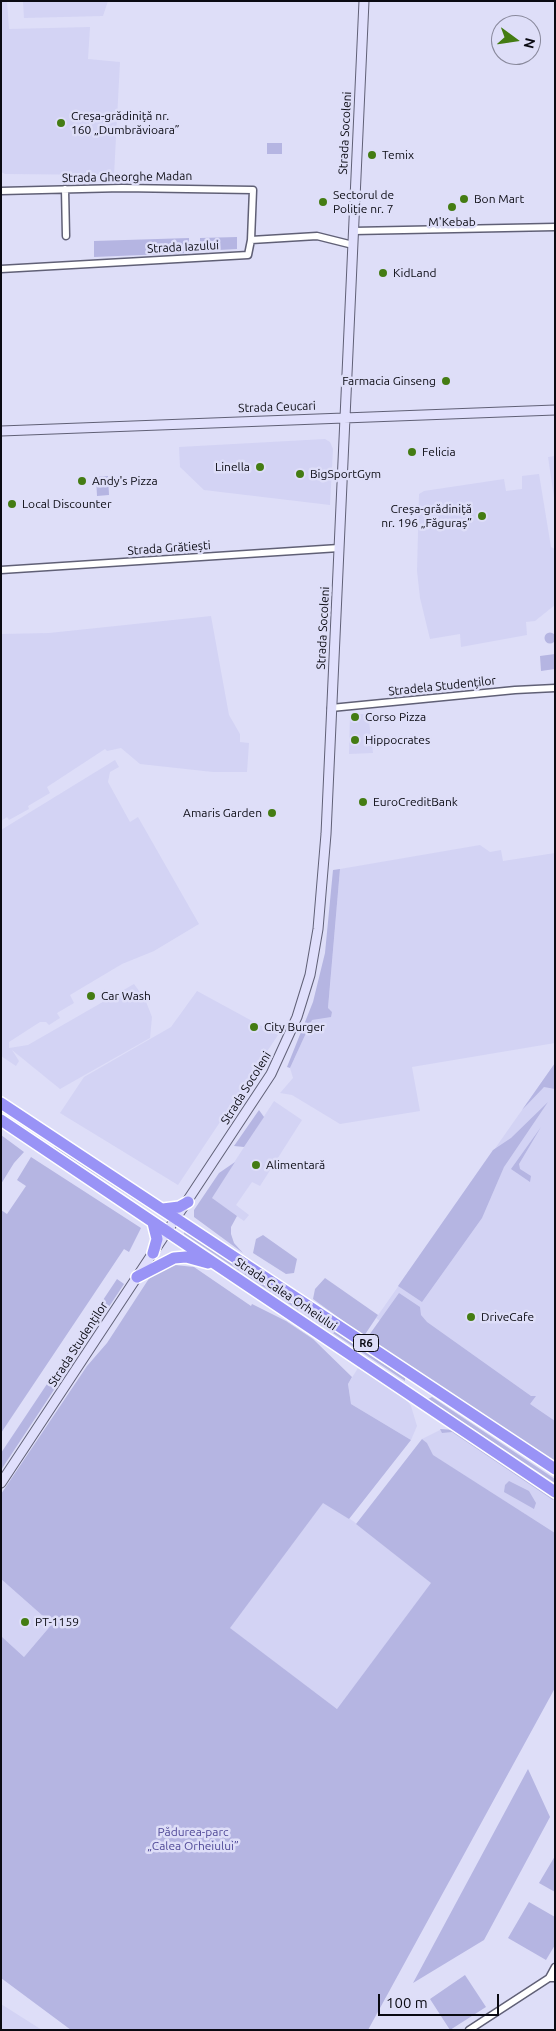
<!DOCTYPE html>
<html>
<head>
<meta charset="utf-8">
<style>
  body { margin:0 }
  #map { position:relative; width:556px; height:2031px; overflow:hidden; background:#dedef8; font-family:Ubuntu,sans-serif }
  canvas { display:block }
  .frame { position:absolute; inset:0; border:2px solid #0a0a12; pointer-events:none }
  .north { position:absolute; left:491px; top:15px; width:50px; height:50px; box-sizing:border-box; background:#dedef8; border:1px solid #89899c; border-radius:50%; rotate:104deg; font-size:14px; font-weight:700; line-height:20px; text-align:center; color:#0a0a12 }
  .north::after { content:''; display:block; margin:auto; width:18px; height:22px; background:#447c13; clip-path:polygon(50% 0,100% 100%,50% 72%,0 100%) }
  .scale { position:absolute; left:378px; top:1994px; width:121px; height:22px; box-sizing:border-box; border:2px solid #0a0a12; border-top:0; padding-left:6px; font-size:15px; line-height:18px; white-space:nowrap; color:#0a0a12; -webkit-text-stroke:4px #dedef8; paint-order:stroke }
</style>
</head>
<body>
<div id="map">
<canvas width="556" height="2031"></canvas>
<div class="frame"></div>
<div class="north">N</div>
<div class="scale">100 m</div>
</div>
<script>
const g = document.querySelector('canvas').getContext('2d');
g.lineJoin = 'round';
function fillPath(path, color) { g.fillStyle = color; g.fill(path, 'evenodd'); }
const shape = rows => new Path2D(rows.map(r => 'M' + r).join(''));
function stroke(path, color, width, dash) { g.strokeStyle = color; g.lineWidth = width; g.lineCap = dash ? 'butt' : 'round'; g.setLineDash(dash || []); g.stroke(path); }
function drawText(font, color, halo, rows, align = 'center') {
  g.font = font + ' Ubuntu,sans-serif'; g.lineWidth = 5; g.setLineDash([]); g.textBaseline = 'middle'; g.strokeStyle = halo; g.fillStyle = color; for (const [text, x, y, turn = 0] of rows) {
    g.save(); g.translate(x, y); g.rotate((+turn || 0) * Math.PI / 180); g.textAlign = isNaN(turn) ? turn : align; if (halo) g.strokeText(text, 0, 0); g.fillText(text, 0, 0); g.restore();
  }
}
fillPath(shape([
  [1,1,7,1,9,29,90,27,88,59,120,62,114,175,5,174,1,172],
  [23,1,108,1,103,16,24,18],
  [325,439,330,442,333,449,330,505,204,490,180,467,179,447],
  [555,456,555,504,548,457],
  [539,474,551,547,555,549,555,605,535,621,526,622,527,635,461,647,460,634,430,639,420,598,417,571,419,494,424,491,504,479,506,491,522,489,522,476],
  [211,616,229,715,240,734,240,742,249,743,247,772,213,772,140,764,121,748,107,751,105,749,47,787,50,793,28,806,29,809,9,820,7,817,1,821,1,634,49,633],
  [350,714,368,714,373,753,349,754],
  [115,760,119,767,110,772,108,782,130,822,138,817,199,924,154,951,122,964,70,995,74,1003,57,1013,60,1018,49,1025,46,1022,40,1022,9,1042,9,1048,28,1045,134,984,145,999,152,1017,150,1038,60,1089,12,1050,19,1061,16,1066,1,1056,1,830],
  [480,845,490,852,501,850,503,861,555,853,555,1043,412,1067,420,1111,340,1124,292,1095,280,1093,293,1078,290,1068,312,1020,332,1012,328,1009,340,869],
  [197,991,278,1035,178,1185,60,1113,84,1077,171,1027],
  [555,1063,555,1441,376,1318],
  [274,1101,302,1120,260,1186,252,1182,236,1205,249,1215,244,1221,211,1198],
  [358,1368,405,1398,411,1406,417,1426,411,1440,351,1404,348,1384],
  [442,1429,453,1430,554,1498,555,1533,432,1455,427,1443,422,1439],
  [323,1502,353,1521,432,1583,337,1709,229,1628],
  [1,1579,52,1624,24,1657,1,1636],
  [1,2004,42,2030,1,2030]
]), '#d3d3f4');
fillPath(shape([
  [267,143,282,143,282,154,267,154],
  [237,237,237,249,200,251,200,238],
  [189,238,189,253,94,257,94,241],
  [108,476,109,495,97,496,96,477],
  '544.5 638a5.5 5.5 0 1 1 11 0a5.5 5.5 0 1 1-11 0Z',
  [555,654,555,669,541,671,540,656],
  [340,869,328,1008,332,1012,331,1017,312,1020,290,1068,287,1067,313,1002,325,953,333,870],
  [555,1063,555,1089,544,1087,522,1110],
  [548,1102,504,1167,482,1218,422,1302,398,1286,493,1150,511,1138],
  [259,1110,264,1117,244,1147,234,1146],
  [541,1127,519,1164,520,1169,531,1176,530,1182,511,1169],
  [1,1135,24,1152,14,1163,1,1184],
  [53,1144,151,1209,152,1211,55,1148],
  [31,1157,141,1228,129,1252,124,1249,1,1433,1,1210,7,1214,26,1186,17,1180],
  [235,1162,212,1198,237,1216,231,1227,231,1234,234,1243,243,1253,194,1217,194,1210,219,1173],
  [184,1231,405,1378,405,1381,184,1234],
  [263,1235,297,1259,294,1273,286,1274,253,1253,256,1239],
  [173,1262,175,1265,194,1267,251,1306,252,1304,286,1321,313,1339,352,1377,348,1384,351,1404,411,1440,349,1519,323,1503,230,1628,337,1709,431,1583,356,1524,422,1439,427,1443,433,1455,555,1533,555,1688,368,2030,71,2030,1,1978,1,1636,24,1657,52,1624,1,1579,1,1494,87,1366,107,1343,148,1280,157,1269],
  [325,1278,378,1315,364,1336,313,1299,315,1289],
  [117,1279,124,1284,1,1470,1,1453],
  [399,1293,420,1307,421,1315,427,1322,531,1396,536,1396,530,1404,555,1421,555,1463,367,1338],
  [432,1397,555,1479,555,1483,428,1399],
  [440,1429,453,1430,554,1498,553,1500,452,1432,442,1433],
  [509,1481,529,1491,536,1503,534,1509,504,1492,505,1485],
  [528,1769,550,1817,484,1940,413,1983],
  [555,1856,555,1892,539,1883],
  [529,1902,555,1917,555,1945,546,1960,508,1938],
  [465,1975,486,2007,450,2030,430,1999]
]), '#b5b5e2');
const street = shape([
  [65,189,66,236],
  [1,191,122,188,253,190,251,240,248,255,1,269],
  [353,231,555,227],
  [251,240,317,236,353,245],
  [1,570,339,548],
  [331,708,515,690,555,688],
  [549,1978,555,1967],
  [469,2030,549,1978,555,1978]
]);
const secondary = shape([
  [1,431,555,410],
  [1,1483,271,1074,297,1017,310,975,318,929,326,834,364,1]
]);
const highway = shape([
  [1,1103,555,1469],
  [1,1120,555,1492],
  [163,1209,179,1207,188,1202],
  [153,1223,157,1239,153,1253],
  [137,1277,174,1258,186,1257,208,1263]
]);
stroke(street, '#606076', 9);
stroke(secondary, '#606076', 11);
stroke(highway, '#fff', 14);
stroke(street, '#fff', 6);
stroke(secondary, '#e0dffc', 9);
stroke(highway, '#9993f6', 11);
for (const [x, y, r, color] of [
  [61,123,5,"#447c13"],
  [372,155,5,"#447c13"],
  [464,199,5,"#447c13"],
  [323,202,5,"#447c13"],
  [452,207,5,"#447c13"],
  [383,273,5,"#447c13"],
  [446,381,5,"#447c13"],
  [412,452,5,"#447c13"],
  [260,467,5,"#447c13"],
  [300,474,5,"#447c13"],
  [82,481,5,"#447c13"],
  [12,504,5,"#447c13"],
  [482,516,5,"#447c13"],
  [355,717,5,"#447c13"],
  [355,740,5,"#447c13"],
  [363,802,5,"#447c13"],
  [272,813,5,"#447c13"],
  [91,996,5,"#447c13"],
  [254,1027,5,"#447c13"],
  [256,1165,5,"#447c13"],
  [471,1317,5,"#447c13"],
  [25,1622,5,"#447c13"]
]) { const dot = new Path2D(); dot.arc(x, y, r, 0, 2 * Math.PI); g.fillStyle = color; g.fill(dot); stroke(dot, '#dedef8', 2); }
for (const [x, y, w] of [
  [366,1343,25]
]) { const box = new Path2D(); box.roundRect(x - w / 2, y - 8.5, w, 17, 4); g.fillStyle = '#dedef8'; g.fill(box); stroke(box, '#0a0a12', 1); }
drawText('bold 11px', '#0a0a12', null, [
  ["R6",366,1343]
]);
drawText('12px', '#0a0a12', '#dedef8', [
  ["Creșa-grădiniță nr.",71,116],
  ["160 „Dumbrăvioara”",71,130],
  ["Temix",382,155],
  ["Sectorul de",333,195],
  ["Poliție nr. 7",333,209],
  ["Bon Mart",474,199],
  ["M'Kebab",452,222,"center"],
  ["KidLand",393,273],
  ["Farmacia Ginseng",436,381,"right"],
  ["Felicia",422,452],
  ["Linella",250,467,"right"],
  ["BigSportGym",310,474],
  ["Andy's Pizza",92,481],
  ["Local Discounter",22,504],
  ["Creșa-grădiniță",472,509,"right"],
  ["nr. 196 „Făguraș”",472,523,"right"],
  ["Corso Pizza",365,717],
  ["Hippocrates",365,740],
  ["EuroCreditBank",373,802],
  ["Amaris Garden",262,813,"right"],
  ["Car Wash",101,996],
  ["City Burger",264,1027],
  ["Alimentară",266,1165],
  ["DriveCafe",481,1317],
  ["PT-1159",35,1622]
], 'left');
drawText('12px', '#0a0a12', '#dedef8', [
  ["Strada Socoleni",345,133,-87],
  ["Strada Gheorghe Madan",127,177,-1],
  ["Strada Iazului",183,247,-3],
  ["Strada Ceucari",277,407,-2],
  ["Strada Grătiești",169,548,-4],
  ["Strada Socoleni",323,628,-87],
  ["Stradela Studenților",442,686,-6],
  ["Strada Socoleni",246,1088,-58],
  ["Strada Calea Orheiului",286,1294,34],
  ["Strada Studenților",78,1344,-57]
]);
drawText('12px', '#504997', '#dedef8', [
  ["Pădurea-parc",193,1832],
  ["„Calea Orheiului”",193,1846]
]);
</script>
</body>
</html>
